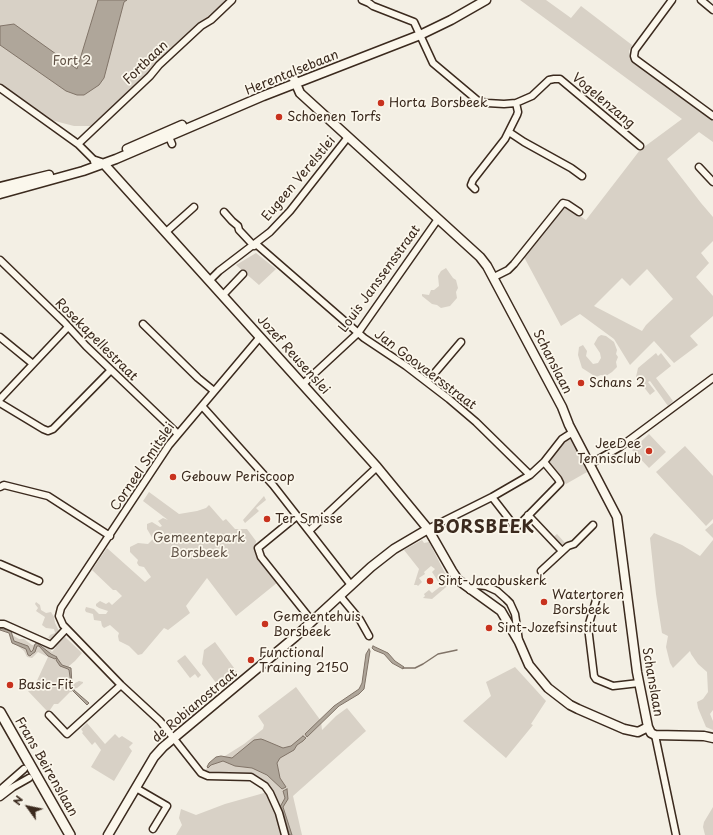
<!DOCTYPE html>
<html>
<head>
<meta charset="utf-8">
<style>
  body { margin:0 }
  #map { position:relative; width:713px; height:835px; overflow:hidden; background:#f3efe4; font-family:"Playpen Sans",sans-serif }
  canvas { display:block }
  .north { position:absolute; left:8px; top:787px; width:40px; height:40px; -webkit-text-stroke:3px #fbf7ec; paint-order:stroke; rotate:303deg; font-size:11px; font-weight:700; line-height:16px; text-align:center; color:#3b2a1e }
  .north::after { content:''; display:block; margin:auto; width:14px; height:18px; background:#3b2a1e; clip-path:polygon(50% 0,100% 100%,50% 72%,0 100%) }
</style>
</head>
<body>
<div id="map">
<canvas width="713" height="835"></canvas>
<div class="north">N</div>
</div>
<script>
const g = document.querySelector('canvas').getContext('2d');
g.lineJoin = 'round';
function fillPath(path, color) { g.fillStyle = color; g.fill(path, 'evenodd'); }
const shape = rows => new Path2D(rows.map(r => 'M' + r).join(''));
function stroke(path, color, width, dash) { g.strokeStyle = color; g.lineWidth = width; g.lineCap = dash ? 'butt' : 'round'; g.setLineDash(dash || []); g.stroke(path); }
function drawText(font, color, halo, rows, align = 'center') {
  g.font = font + ' "Playpen Sans",sans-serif'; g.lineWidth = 3.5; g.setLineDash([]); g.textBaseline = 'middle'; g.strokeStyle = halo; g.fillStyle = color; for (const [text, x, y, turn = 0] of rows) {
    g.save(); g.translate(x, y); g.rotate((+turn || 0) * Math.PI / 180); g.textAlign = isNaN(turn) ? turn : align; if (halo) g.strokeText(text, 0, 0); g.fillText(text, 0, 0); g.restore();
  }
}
fillPath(shape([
  [0,0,228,0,209,17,199,24,157,63,147,74,91,126,74,126,51,120,0,84],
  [520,0,546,0,571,18,581,6,632,45,629,51,630,55,635,64,713,121,713,142,699,132,667,159,701,203,713,217,713,241,701,253,709,263,696,277,713,296,713,316,690,336,698,345,674,363,654,341,630,365,614,339,580,314,561,326,524,257,564,205,586,220,640,150,682,119],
  [647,269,673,299,646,325,642,331,594,306,622,278,630,286],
  [256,253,276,269,259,285,236,265],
  [446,268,453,278,456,280,458,288,456,292,457,298,450,306,441,308,437,305,432,304,422,296,422,294,429,295,431,290,434,290,439,286,438,276,441,271],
  [601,335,606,336,614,342,617,350,616,354,618,357,616,362,617,367,612,372,606,376,601,375,596,377,582,368,578,355,579,347,583,345,587,351,586,356,593,364,598,363,601,358,600,353,594,344,598,337],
  [656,353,658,356,661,353,671,366,656,378,673,401,668,406,650,381,648,382,655,391,650,395,636,377,638,368],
  [649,434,666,452,649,468,632,450],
  [565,439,572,440,587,472,566,484,549,462,551,458],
  [685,446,713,476,713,519,706,526,656,472],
  [149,492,179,514,197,511,206,508,209,505,223,521,226,519,235,529,247,529,256,541,255,549,257,557,278,582,236,616,207,578,186,606,190,613,168,630,164,628,142,654,138,655,129,646,119,641,118,636,119,633,110,625,104,628,102,626,101,621,94,620,93,614,86,612,85,610,86,607,94,609,99,614,106,614,108,611,99,608,96,606,96,604,100,601,106,604,109,602,112,605,122,596,116,590,113,590,92,570,107,548,145,582,151,577,144,567,139,566,137,563,138,560,130,552,130,547,138,543,148,544,153,539,147,529,147,524,152,522,160,527,162,526,158,521,163,518,168,520,143,501],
  [264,496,266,500,256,508,259,511,245,523,243,520],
  [713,523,713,538,705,530],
  [654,533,682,545,700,556,713,540,713,710,710,714,713,721,713,730,706,727,698,708,697,702,703,699,708,692,707,672,698,664,691,654,690,651,673,668,670,663,666,647,668,636,662,633,656,594,650,538],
  [557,534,567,545,561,546,552,538],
  [422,540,424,543,429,542,447,577,452,582,432,599,423,598,425,596,424,594,429,590,432,593,441,586,432,572,435,569,431,566,424,572,425,574,419,578,422,582,418,586,417,585,414,585,419,569,404,550],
  [36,602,40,605,41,610,46,613,51,612,54,617,55,623,59,631,54,638,51,639,48,638,50,635,55,633,54,629,46,628,42,625,45,617,36,611,38,608,35,604],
  [12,635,19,639,24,639,32,645,42,644,49,648,52,652,56,647,54,646,64,636,82,653,75,661,69,666,71,684,73,684,79,681,83,682,83,683,77,688,73,689,72,692,70,692,58,704,54,704,50,710,47,711,28,691,34,687,48,657,38,652,32,658,27,657,24,651,13,642,10,638],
  [215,642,237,672,219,687,202,664,204,650],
  [185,655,201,675,198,678,195,674,190,678,177,661],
  [515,667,546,701,531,724,533,725,506,758,463,721,491,696,486,682],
  [296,687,321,721,322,730,336,716,347,708,366,731,293,796,302,835,176,835,182,825,179,818,181,809,196,815,225,804,271,791,260,780,204,771,209,766,244,744,263,729,264,725,258,716],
  [87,723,105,744,115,734,119,738,122,736,133,743,129,747,132,751,114,781,91,767,101,750,95,742,92,745,82,733,83,732,81,729],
  [713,807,713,835,705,835,703,827,704,822]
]), '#d8d1c6');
const water = shape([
  [98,0,127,0,124,2,104,78,99,85,84,95,77,95,66,91,0,45,0,26,14,24,77,69,98,0],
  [0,628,11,631,14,641,28,646,31,652,33,650,35,644,37,643,51,654,57,657,55,659,48,656,39,646,37,646,35,652,32,654,30,656,28,655,26,649,12,643,9,633,0,630,0,628],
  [373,646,388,653,395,661,404,667,403,669,392,663,384,654,374,650,372,648,373,646],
  [369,649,370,651,364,689,359,694,339,706,307,737,305,734,334,706,359,689,362,683,366,654,369,649],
  [57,658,62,665,71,668,72,686,74,690,89,703,87,705,72,690,69,670,68,669,60,666,56,660,57,658],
  [303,736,306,738,303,741,297,745,294,750,280,758,277,763,280,778,286,787,282,789,267,775,252,768,235,766,223,761,211,765,208,768,207,767,209,763,216,757,221,756,232,758,254,740,261,739,264,740,283,748,291,746,303,736],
  [287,789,288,799,283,807,292,835,289,835,280,807,285,798,283,791,287,789]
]);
fillPath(water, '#afa69a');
stroke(water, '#817468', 1);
stroke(shape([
  [403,668,415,668,423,664,438,654,457,650]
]), '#817468', 1.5);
const street = shape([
  [362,0,369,3,373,6,414,22,433,63,477,100,487,103,504,104,516,103,532,96,549,80,554,79,560,79,640,146],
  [672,0,635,50,634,56,635,59,713,116],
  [701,0,713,10],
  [0,88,78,144,95,161],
  [509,132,524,142,571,168,582,176],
  [169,137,172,144],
  [78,144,150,76,159,65,201,26,211,20,232,0],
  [699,167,713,182],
  [475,189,471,185,473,180,505,139,517,115,518,112,516,103],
  [224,212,232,221,238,226,239,230,254,246],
  [166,232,194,207],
  [256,244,364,338,406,366,449,399,476,422,530,475],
  [0,260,64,322,86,346,178,434],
  [494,277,508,270,514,264,563,203,567,204,579,212],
  [210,280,219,271,270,232,290,211,348,137],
  [223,295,243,274],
  [143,324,198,378,214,391],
  [0,337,33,364],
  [260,337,169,445,61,608,59,616,63,625,121,685,160,721,201,773,208,776,251,777,265,786,270,793,279,813,285,835],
  [427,382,461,342],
  [303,384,358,333,438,219],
  [0,399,68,327],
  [0,403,43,429,48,431,53,429,111,370],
  [202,406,273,485,351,585],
  [590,464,620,447,713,378],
  [0,487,4,485,48,496,110,536],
  [492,497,516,528,560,483,558,479,544,462],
  [528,515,562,551],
  [297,516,258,548,261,557,312,621],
  [428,529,492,497,530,475,544,462,562,439,573,432],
  [309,531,377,467],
  [0,564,39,581],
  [541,571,568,546,574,544,593,525],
  [470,590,476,585,486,586,497,591,506,599,510,603,515,614,519,641],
  [340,596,360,620,369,636],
  [596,600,588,627,594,676,596,679,613,686,639,683],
  [0,624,4,624,51,645,66,629],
  [49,715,67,734,121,685],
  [655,735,676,835],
  [136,788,167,806,153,829],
  [0,790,24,769],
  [0,797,13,787,29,778]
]);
const secondary = shape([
  [294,79,300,93,480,257,487,266,562,407,569,425,617,517,637,672,648,727,651,733,655,735,704,736,713,738],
  [127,149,182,125],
  [95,161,104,164,377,467,428,529,452,571,458,580,501,611,519,642,529,665,548,688,570,705,578,709,624,729,638,732,648,727],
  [0,187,49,175],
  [0,194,83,171,116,159,263,96,420,35,451,20,486,0],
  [108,835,154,757,163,747,295,637,371,567,394,549,428,529]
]);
const primary = shape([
  [0,712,70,835]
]);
stroke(street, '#3b2a1e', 9);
stroke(secondary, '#3b2a1e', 11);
stroke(primary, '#3b2a1e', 12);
stroke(street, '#fbf7ec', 6);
stroke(secondary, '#fbf7ec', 8);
stroke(primary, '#fbf7ec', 9);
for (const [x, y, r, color] of [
  [381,103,4,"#c8321e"],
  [279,117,4,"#c8321e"],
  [581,383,4,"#c8321e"],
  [649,451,4,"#c8321e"],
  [173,477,4,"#c8321e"],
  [267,519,4,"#c8321e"],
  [430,581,4,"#c8321e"],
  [544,602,4,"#c8321e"],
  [265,624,4,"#c8321e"],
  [489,628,4,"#c8321e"],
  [251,660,4,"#c8321e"],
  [10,685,4,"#c8321e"]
]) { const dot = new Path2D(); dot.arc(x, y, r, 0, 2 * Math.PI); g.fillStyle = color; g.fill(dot); stroke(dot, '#fbf7ec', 1.5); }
drawText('13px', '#625448', '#fbf7ec', [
  ["Fort 2",72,61],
  ["Gemeentepark",199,538],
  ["Borsbeek",199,553]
]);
drawText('13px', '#3b2a1e', '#fbf7ec', [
  ["Fortbaan",146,63,-44],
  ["Herentalsebaan",292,73,-22],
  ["Vogelenzang",603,101,40],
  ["Eugeen Verelstlei",299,179,-50],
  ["Louis Janssensstraat",380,279,-54],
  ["Rosekapellestraat",96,340,45],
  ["Jozef Reusenslei",293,355,48],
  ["Schanslaan",552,362,63],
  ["Jan Goovaersstraat",425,370,37],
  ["Corneel Smitslei",143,467,-56],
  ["Schanslaan",652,682,80],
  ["de Robianostraat",195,706,-40],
  ["Frans Beirenslaan",46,767,60]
]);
drawText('13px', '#3b2a1e', '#fbf7ec', [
  ["Horta Borsbeek",389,103],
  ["Schoenen Torfs",287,117],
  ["Schans 2",589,383],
  ["JeeDee",641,444,"right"],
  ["Tennisclub",641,459,"right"],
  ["Gebouw Periscoop",181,477],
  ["Ter Smisse",275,519],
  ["Sint-Jacobuskerk",438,581],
  ["Watertoren",552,595],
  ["Borsbeek",552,610],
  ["Gemeentehuis",273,617],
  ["Borsbeek",273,632],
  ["Sint-Jozefsinstituut",497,628],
  ["Functional",259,653],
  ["Training 2150",259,668],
  ["Basic-Fit",18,685]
], 'left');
g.letterSpacing = '1px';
drawText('bold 17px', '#3b2a1e', '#fbf7ec', [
  ["BORSBEEK",484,528]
]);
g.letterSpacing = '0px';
</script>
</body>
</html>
